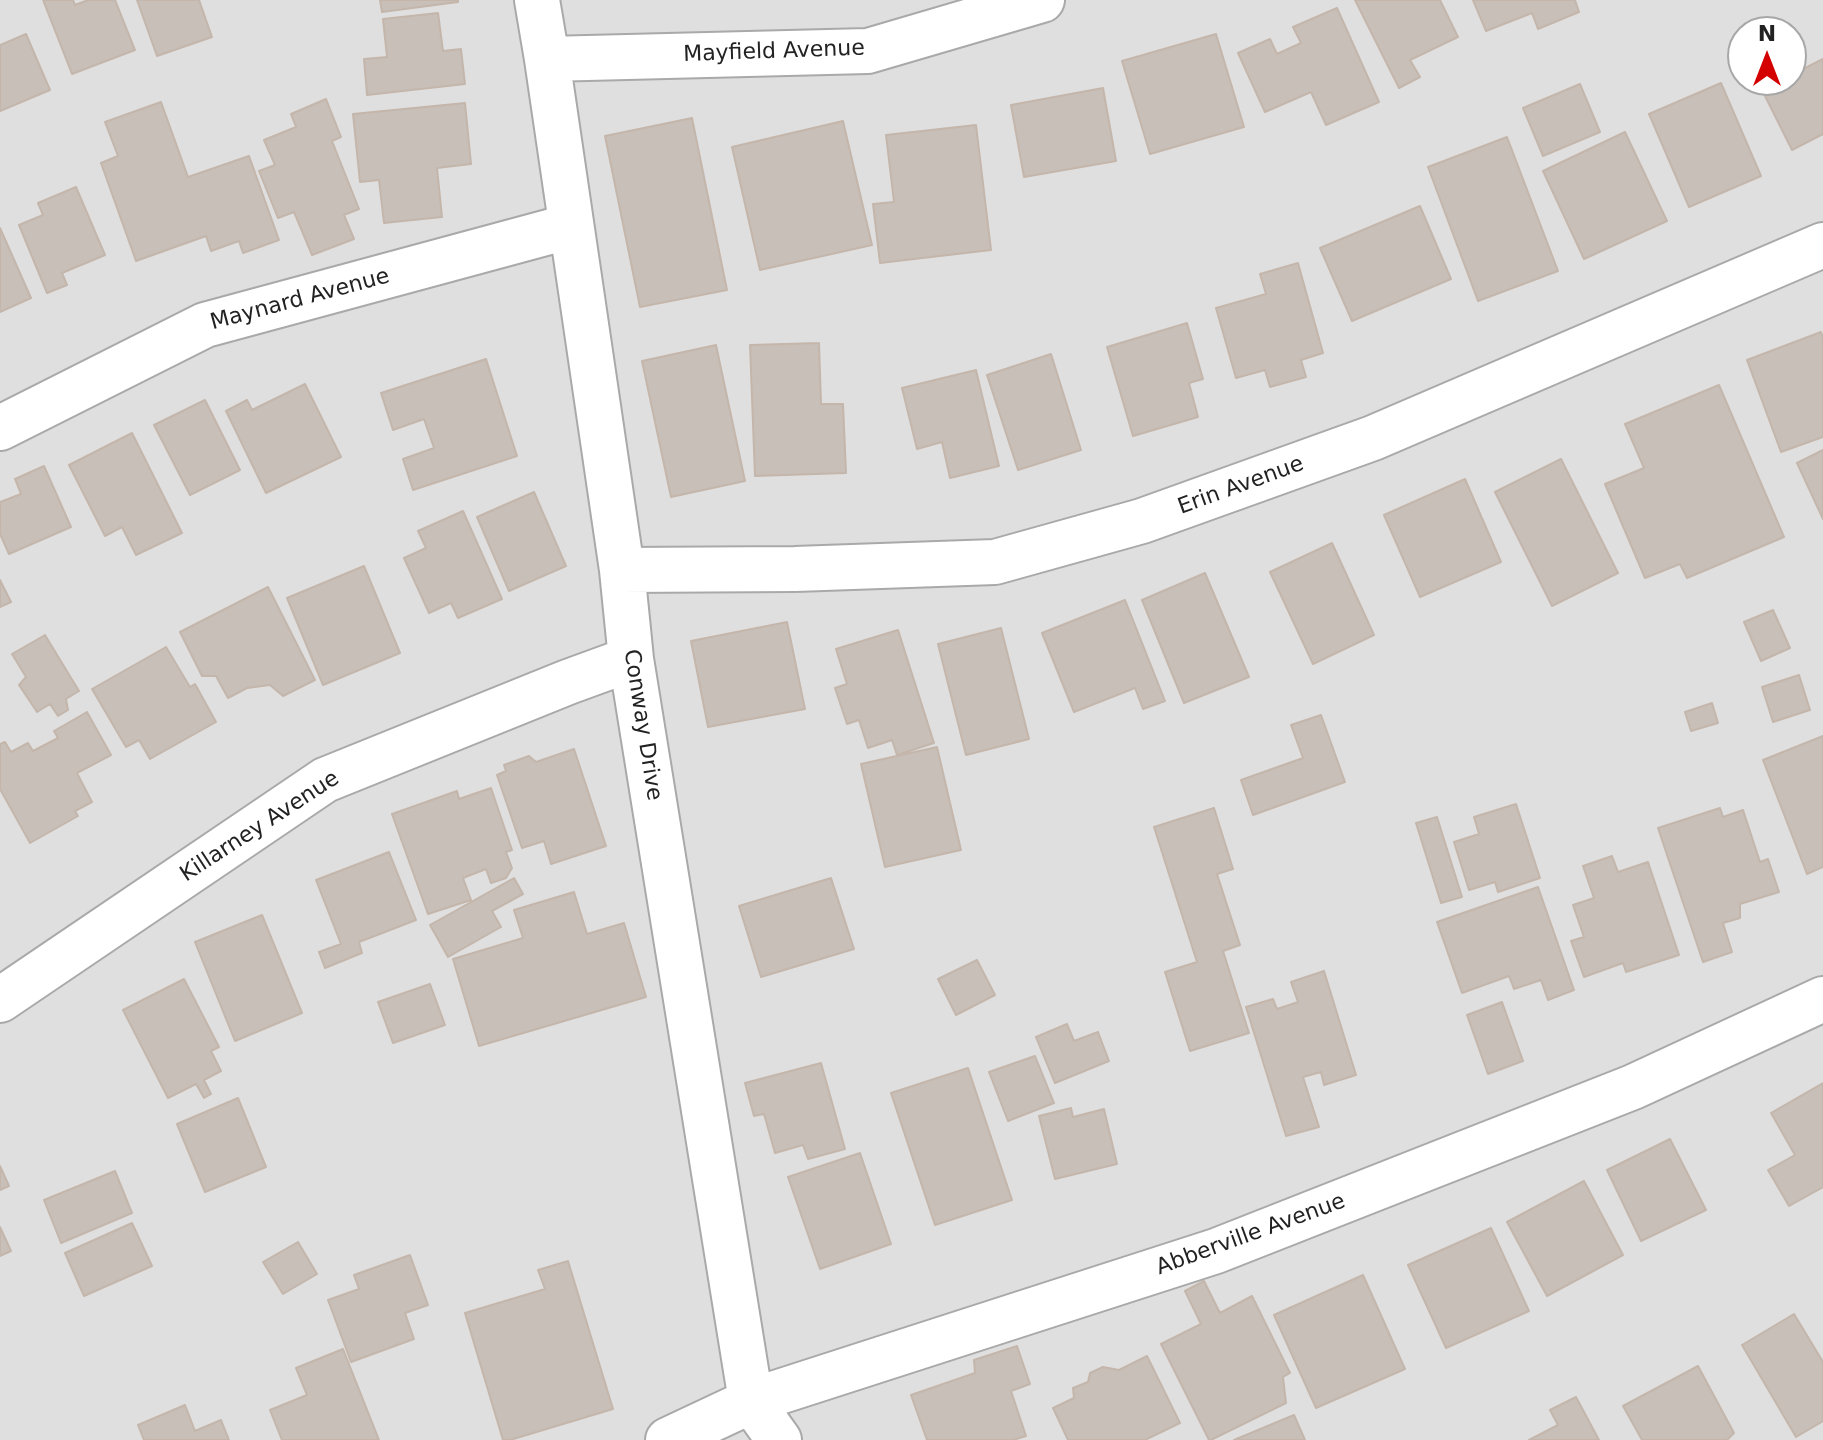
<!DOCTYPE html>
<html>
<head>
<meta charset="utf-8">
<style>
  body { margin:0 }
  #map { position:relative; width:1823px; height:1440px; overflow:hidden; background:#f2efe9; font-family:"DejaVu Sans",sans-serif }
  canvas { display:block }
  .north { position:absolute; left:1727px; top:16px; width:80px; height:80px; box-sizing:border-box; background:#fff; border:2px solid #a7a7a7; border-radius:50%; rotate:0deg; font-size:22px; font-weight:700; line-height:32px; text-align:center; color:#222 }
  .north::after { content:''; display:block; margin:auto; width:28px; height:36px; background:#d40000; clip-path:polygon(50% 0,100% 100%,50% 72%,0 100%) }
</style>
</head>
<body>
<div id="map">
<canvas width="1823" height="1440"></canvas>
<div class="north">N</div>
</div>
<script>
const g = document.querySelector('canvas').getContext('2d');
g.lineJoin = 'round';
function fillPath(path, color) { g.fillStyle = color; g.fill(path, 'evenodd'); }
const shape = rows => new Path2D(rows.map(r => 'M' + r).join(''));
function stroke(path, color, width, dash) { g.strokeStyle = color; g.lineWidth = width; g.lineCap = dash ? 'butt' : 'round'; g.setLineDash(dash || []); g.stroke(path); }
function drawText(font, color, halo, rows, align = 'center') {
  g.font = font + ' "DejaVu Sans",sans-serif'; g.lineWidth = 6; g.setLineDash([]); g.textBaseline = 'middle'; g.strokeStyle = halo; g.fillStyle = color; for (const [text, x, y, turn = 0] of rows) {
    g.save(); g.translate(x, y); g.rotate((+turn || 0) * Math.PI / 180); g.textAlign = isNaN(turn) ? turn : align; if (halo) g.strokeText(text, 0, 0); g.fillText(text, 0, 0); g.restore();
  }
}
fillPath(shape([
  [0,0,1823,0,1823,1440,0,1440],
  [1743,32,1791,32,1791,80,1743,80]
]), '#e0dfdf');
const building = shape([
  [43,0,73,0,75,5,88,0,115,0,135,50,72,74,43,0],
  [137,0,199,0,212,37,157,56,137,0],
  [380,0,458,0,458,2,382,12,380,0],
  [1355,0,1440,0,1458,37,1410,60,1420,77,1399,88,1355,0],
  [1473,0,1575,0,1579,12,1538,29,1532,13,1486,31,1473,0],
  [1337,8,1379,102,1326,125,1311,92,1265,112,1238,53,1270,39,1277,54,1301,43,1293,27,1337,8],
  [438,13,443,51,461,49,465,84,367,95,364,59,387,57,383,19,438,13],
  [26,34,50,90,0,111,0,45,26,34],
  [1216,34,1244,127,1150,154,1122,61,1216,34],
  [1823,59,1823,134,1792,150,1757,80,1791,80,1791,75,1823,59],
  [1721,83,1761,176,1689,207,1649,114,1721,83],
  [1580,84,1600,132,1543,156,1523,108,1580,84],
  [1103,88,1116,161,1024,177,1011,105,1103,88],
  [326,99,341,137,332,141,359,209,344,215,354,239,312,255,294,212,278,218,259,171,275,165,264,140,296,127,291,114,326,99],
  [161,102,188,177,249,156,279,240,243,253,239,241,211,251,206,236,136,261,101,163,118,156,105,122,161,102],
  [465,103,471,164,437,168,442,217,384,223,379,180,360,182,353,114,465,103],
  [692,118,727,290,640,307,605,136,692,118],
  [843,121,872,245,760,270,732,147,843,121],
  [976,125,991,250,880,263,873,204,894,202,886,135,976,125],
  [1625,132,1667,221,1584,259,1543,171,1625,132],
  [1507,137,1558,271,1478,301,1428,167,1507,137],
  [76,187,105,255,62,273,67,285,47,293,19,225,43,215,38,203,76,187],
  [1420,206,1451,279,1352,321,1320,248,1420,206],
  [0,228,31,298,0,312,0,228],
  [1298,263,1323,353,1301,360,1306,377,1270,387,1265,370,1236,378,1216,308,1266,294,1260,274,1298,263],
  [1187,323,1203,379,1189,383,1198,417,1133,436,1107,347,1187,323],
  [1821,332,1823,338,1823,437,1781,452,1747,360,1821,332],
  [819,343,821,404,843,404,846,473,755,476,750,345,819,343],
  [716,345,745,481,671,497,642,361,716,345],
  [1051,354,1081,450,1018,470,987,375,1051,354],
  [486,359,517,456,413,490,403,459,434,448,424,419,393,430,381,393,486,359],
  [976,370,999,466,950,478,942,442,917,449,902,388,976,370],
  [305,384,341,457,266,493,226,411,247,400,252,410,305,384],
  [1719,385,1784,537,1687,578,1680,564,1645,578,1605,484,1644,468,1625,424,1719,385],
  [205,400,240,470,190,495,154,425,205,400],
  [132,433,182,533,136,555,122,527,105,536,69,465,132,433],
  [1823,450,1823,519,1797,463,1823,450],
  [1561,459,1618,573,1552,606,1495,492,1561,459],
  [44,466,71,527,9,554,0,534,0,502,21,494,15,479,44,466],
  [1465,479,1501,562,1420,597,1384,515,1465,479],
  [534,492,566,566,509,591,477,517,534,492],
  [463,511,502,599,458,618,451,603,429,613,404,558,426,548,418,531,463,511],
  [1332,543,1374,635,1313,664,1270,572,1332,543],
  [364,566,400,653,323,685,287,598,364,566],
  [1205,573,1249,677,1184,703,1142,600,1205,573],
  [0,580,11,602,0,607,0,580],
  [268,587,315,680,283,696,270,685,247,688,228,698,216,676,202,676,180,632,268,587],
  [1125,600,1165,701,1143,709,1135,688,1074,712,1042,633,1125,600],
  [1773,610,1790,648,1761,661,1744,622,1773,610],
  [787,622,805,709,708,727,691,641,787,622],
  [1001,628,1029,739,966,755,938,644,1001,628],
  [898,630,934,743,897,755,892,740,868,748,859,720,847,724,835,688,847,684,836,649,898,630],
  [45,635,79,691,66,699,68,710,58,716,50,704,37,712,19,685,26,677,12,654,45,635],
  [166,647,190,687,195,684,216,722,150,759,139,740,126,747,92,689,166,647],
  [1799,675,1810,710,1773,722,1762,687,1799,675],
  [1712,703,1718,723,1691,731,1685,712,1712,703],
  [87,712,111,755,77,773,92,802,75,811,78,816,30,843,0,789,0,744,5,742,11,752,28,743,33,751,58,738,54,731,87,712],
  [1321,715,1345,782,1253,815,1241,780,1303,758,1291,725,1321,715],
  [1823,736,1823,867,1807,874,1763,760,1823,736],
  [937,747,961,850,885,867,861,764,937,747],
  [574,749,606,846,551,864,544,841,522,848,497,775,506,771,504,765,529,756,536,762,574,749],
  [491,788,512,850,506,852,512,868,506,878,491,883,486,869,463,878,471,900,428,914,392,814,457,791,459,799,491,788],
  [1516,804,1540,878,1498,892,1495,882,1469,890,1454,842,1479,834,1474,817,1516,804],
  [1214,808,1233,869,1217,874,1240,945,1223,951,1249,1033,1190,1051,1165,972,1197,962,1154,827,1214,808],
  [1720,808,1723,817,1743,810,1760,862,1768,859,1779,892,1740,904,1740,918,1723,923,1732,952,1703,962,1658,828,1720,808],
  [1437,817,1462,897,1441,903,1416,823,1437,817],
  [389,852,416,920,359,942,362,953,325,968,319,952,341,944,316,880,389,852],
  [1612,856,1618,872,1648,862,1679,955,1626,972,1623,963,1584,977,1571,941,1584,937,1573,905,1594,898,1583,866,1612,856],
  [514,878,523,894,492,911,501,927,448,957,430,925,514,878],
  [831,878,854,949,761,977,739,906,831,878],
  [1538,887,1574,990,1548,1000,1541,980,1514,989,1509,976,1462,993,1437,922,1538,887],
  [574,892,587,934,624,923,646,997,479,1046,453,959,523,938,514,910,574,892],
  [262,915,302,1013,235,1041,195,942,262,915],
  [977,960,995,995,956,1015,938,979,977,960],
  [1324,971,1356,1075,1324,1085,1321,1072,1303,1077,1319,1127,1286,1136,1246,1007,1273,999,1277,1009,1298,1002,1291,982,1324,971],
  [184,979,219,1047,211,1051,221,1071,204,1080,211,1094,204,1098,196,1084,168,1098,123,1010,184,979],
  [430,984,445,1025,393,1043,378,1002,430,984],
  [1502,1002,1523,1061,1488,1074,1467,1015,1502,1002],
  [1067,1024,1074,1041,1098,1032,1109,1061,1055,1083,1036,1037,1067,1024],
  [1035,1056,1054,1103,1008,1121,989,1072,1035,1056],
  [821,1063,845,1149,808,1159,803,1145,775,1153,764,1114,754,1116,745,1083,821,1063],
  [968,1068,1012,1200,935,1225,891,1093,968,1068],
  [1823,1083,1823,1187,1789,1206,1768,1170,1795,1155,1771,1113,1823,1083],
  [238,1098,266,1167,205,1192,177,1124,238,1098],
  [1071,1108,1073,1117,1104,1109,1117,1164,1055,1179,1039,1116,1071,1108],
  [1670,1139,1706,1210,1641,1241,1607,1170,1670,1139],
  [860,1153,891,1244,820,1269,788,1177,860,1153],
  [0,1166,9,1186,0,1190,0,1166],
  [115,1171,132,1213,61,1243,44,1200,115,1171],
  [1584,1181,1623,1255,1547,1296,1507,1222,1584,1181],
  [132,1223,152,1266,84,1296,65,1253,132,1223],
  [0,1227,11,1251,0,1256,0,1227],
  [1491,1228,1529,1311,1446,1348,1408,1265,1491,1228],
  [298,1242,317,1274,283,1294,263,1262,298,1242],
  [410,1255,428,1305,405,1313,414,1339,351,1362,328,1300,359,1289,354,1275,410,1255],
  [568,1261,613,1409,510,1440,503,1440,465,1313,545,1289,538,1270,568,1261],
  [1363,1275,1405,1369,1316,1408,1274,1315,1363,1275],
  [1204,1281,1220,1313,1252,1296,1290,1373,1283,1377,1286,1403,1211,1440,1209,1440,1161,1344,1201,1324,1185,1291,1204,1281],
  [1794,1314,1823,1362,1823,1421,1796,1437,1742,1345,1794,1314],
  [1017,1346,1030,1384,1011,1391,1026,1436,1013,1440,927,1440,911,1395,975,1373,974,1360,1017,1346],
  [343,1349,379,1440,282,1440,270,1410,307,1395,296,1368,343,1349],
  [1147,1356,1180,1423,1145,1440,1068,1440,1053,1408,1074,1398,1073,1388,1088,1382,1090,1373,1103,1367,1119,1370,1147,1356],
  [1698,1366,1734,1433,1727,1440,1642,1440,1623,1406,1698,1366],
  [1576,1397,1599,1440,1529,1440,1558,1425,1550,1410,1576,1397],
  [185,1405,195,1431,221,1420,229,1440,144,1440,138,1425,185,1405],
  [1294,1415,1305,1440,1234,1440,1294,1415]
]);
fillPath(building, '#c7bfb8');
stroke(building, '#c4b6ab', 2);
const minor = shape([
  [537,0,547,59,622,570,631,659,751,1401,779,1440],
  [547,59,868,51,1042,0],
  [0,428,205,325,571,226],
  [622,570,795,569,995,562,1142,521,1373,438,1823,245],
  [0,1000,325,780,568,682,631,659],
  [668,1440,751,1401,1216,1251,1633,1087,1823,999]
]);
stroke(minor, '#a9a9a9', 48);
stroke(minor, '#fff', 44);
drawText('22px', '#222', '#fff', [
  ["Mayfield Avenue",774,52,-2],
  ["Maynard Avenue",300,300,-15],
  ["Erin Avenue",1241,486,-20],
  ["Conway Drive",642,725,81],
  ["Killarney Avenue",260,827,-33],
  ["Abberville Avenue",1251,1235,-20]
]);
</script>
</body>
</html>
